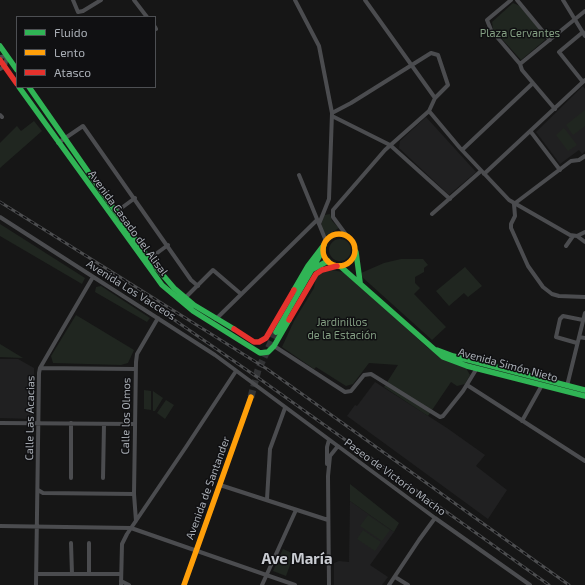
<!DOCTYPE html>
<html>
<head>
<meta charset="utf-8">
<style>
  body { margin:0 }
  #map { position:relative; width:585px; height:585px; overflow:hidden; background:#161616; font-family:"Exo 2",sans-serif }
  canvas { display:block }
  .legend { position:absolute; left:16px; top:16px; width:140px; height:72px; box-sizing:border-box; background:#101012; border:1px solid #4d4f53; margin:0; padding:5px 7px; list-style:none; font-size:12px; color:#a9aeb5 }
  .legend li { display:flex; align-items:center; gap:8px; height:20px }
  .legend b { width:20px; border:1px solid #4d4f53 }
</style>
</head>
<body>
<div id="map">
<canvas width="585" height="585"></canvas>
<ul class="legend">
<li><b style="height:5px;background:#30b455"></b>Fluido</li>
<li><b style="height:5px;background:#ff9f0a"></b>Lento</li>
<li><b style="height:5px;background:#e5322d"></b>Atasco</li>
</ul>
</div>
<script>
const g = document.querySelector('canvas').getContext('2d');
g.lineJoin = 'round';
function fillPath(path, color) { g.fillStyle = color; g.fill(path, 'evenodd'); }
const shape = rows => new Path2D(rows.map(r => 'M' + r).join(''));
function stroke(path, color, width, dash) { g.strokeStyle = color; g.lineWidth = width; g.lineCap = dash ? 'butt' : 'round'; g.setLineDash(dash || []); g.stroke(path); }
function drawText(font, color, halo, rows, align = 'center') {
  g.font = font + ' "Exo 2",sans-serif'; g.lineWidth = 3; g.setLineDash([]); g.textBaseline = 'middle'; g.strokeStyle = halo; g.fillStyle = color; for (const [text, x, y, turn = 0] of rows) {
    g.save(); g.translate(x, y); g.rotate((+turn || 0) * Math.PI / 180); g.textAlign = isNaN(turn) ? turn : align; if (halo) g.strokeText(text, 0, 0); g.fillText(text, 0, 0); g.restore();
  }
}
fillPath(shape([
  [583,86,585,89,585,151,582,154,579,150,560,164,536,132],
  [426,117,476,172,449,195,399,148,400,141],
  [0,359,18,359,34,368,34,419,0,418],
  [375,382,447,428,485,455,476,466,507,490,488,519,347,416,355,405,357,406],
  [350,501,394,532,370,565,388,577,382,585,334,585,334,563,339,561,349,562]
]), '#202021');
fillPath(shape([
  [513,3,520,6,543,34,545,40,521,60,493,29,492,22],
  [585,110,585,126,573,135,566,125],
  [34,121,42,131,0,168,0,143,17,126,21,131],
  [564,128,577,145,568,151,556,135],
  [330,214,332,221,339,228,326,236,321,226,322,222,324,215],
  [0,224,85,278,82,284,0,236],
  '329 250a11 11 0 1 1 22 0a11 11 0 1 1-22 0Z',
  [401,259,423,259,428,265,424,268,424,272,415,277,415,283,420,288,414,294,446,327,432,340,361,276,361,273,384,263],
  [465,267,482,286,468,297,464,293,449,306,436,291],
  [331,270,343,272,348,275,428,348,466,368,470,375,465,384,457,386,451,382,428,416,384,387,398,365,369,363,353,384,346,386,316,367,314,369,282,347,294,321,314,288,316,277,324,271],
  [101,286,150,318,147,322,95,292,96,287],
  [76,315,134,350,128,363,121,365,53,363,51,356],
  [0,344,23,358,0,357],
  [144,390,151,391,151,410,144,409],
  [153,391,163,398,155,411,153,411],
  [166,400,174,405,165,419,157,413],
  [350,484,399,523,394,532,350,501],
  [368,515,390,530,382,541,360,526],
  [363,530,381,542,375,551,357,539],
  [283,549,294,554,286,576,273,571]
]), '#202620');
stroke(shape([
  [251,397,258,370,276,332]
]), '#333436', 7, [7, 3.5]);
stroke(shape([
  [73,0,78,12,83,11,101,0],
  [134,0,147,17],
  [295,0,319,46,332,113,329,199,319,224],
  [365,0,435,98],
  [511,0,487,20,491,30,520,64,585,11],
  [517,0,550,40],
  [563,0,585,36],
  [155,27,156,29],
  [0,57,7,56,5,66,0,69],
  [520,64,522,70,555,109],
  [583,82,559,52,583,32],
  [429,111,460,148,509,200,570,235,577,236,585,242],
  [332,113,351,103,431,53,438,55,448,85,435,98],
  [0,115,2,117],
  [332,116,390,145,450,199],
  [531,132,560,170],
  [58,143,83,126,191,280,198,286],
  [462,150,533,83],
  [484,174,585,80],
  [299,175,326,241],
  [514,204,515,216,511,224,511,228,528,266,543,287,552,294,559,296,585,297],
  [514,204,571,161,579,160,585,156],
  [116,212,135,198],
  [432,214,481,171],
  [0,217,215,355,435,518,530,585],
  [347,236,333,217,333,210,385,150,429,111,435,98],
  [577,236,585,232],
  [566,246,573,236],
  [149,259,168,245],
  [184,299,213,270,241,294],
  [216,319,317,220],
  [579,337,585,338],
  [577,343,556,337,560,319,563,316,583,320],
  [274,346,345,392,351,391,364,375,371,374,440,417,443,416,463,391,477,368],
  [40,368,135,369],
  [467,385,585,461],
  [567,386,585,313],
  [522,421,542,385],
  [0,423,134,424],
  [71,423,71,478],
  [327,464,327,447,329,440],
  [103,478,104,424],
  [220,485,328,520],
  [38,490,43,493,134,494],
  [267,499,270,449,285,408],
  [136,521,134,494,136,362,137,354,158,318],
  [0,526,131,528,295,585],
  [71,543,72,574],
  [89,543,89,574],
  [36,574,121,574],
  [395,577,408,585],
  [121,581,129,585],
  [36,585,39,373,40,368,62,330,93,277],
  [121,585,122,544,127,534,186,447,236,371],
  [262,585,296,510],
  [329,585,328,476,330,456,338,446],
  [389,585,419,540,435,518]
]), '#4b4c4f', 4);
stroke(shape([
  [0,46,17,70],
  [19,87,162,285,193,311,260,353,268,352,274,346,289,320],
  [29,87,149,259,174,288,194,305,234,329],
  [356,252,360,282],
  [340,266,443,357,467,366,585,396],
  [313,269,328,261],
  [294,290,308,266,324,245],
  [276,332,323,250],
  [437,350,453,356,585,390]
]), '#30b455', 5.5);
stroke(shape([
  '323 250a16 16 0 1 1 32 0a16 16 0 1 1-32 0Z',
  [184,585,251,397]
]), '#ff9f0a', 5.5);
stroke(shape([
  [0,60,17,84],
  [289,320,316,274,322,270,337,266],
  [234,329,254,342,259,342,266,338,294,290]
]), '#e5322d', 5.5);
const rail = shape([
  [0,202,267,369,569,585],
  [147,301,257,377,549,585]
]);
stroke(rail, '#4c4d4f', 3);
stroke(rail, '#101012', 1.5, [4.5]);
drawText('11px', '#839e82', '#101012', [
  ["Plaza Cervantes",520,33],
  ["Jardinillos",342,322],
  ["de la Estación",342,335]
]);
drawText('11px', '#a9aeb5', '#101012', [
  ["Avenida Casado del Alisal",128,223,54],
  ["Avenida Los Vacceos",131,290,32],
  ["Avenida Simón Nieto",508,365,15],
  ["Calle los Olmos",126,416,-89],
  ["Calle Las Acacias",30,418,-89],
  ["Paseo de Victorio Macho",395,477,36],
  ["Avenida de Santander",208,488,-70]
]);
drawText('bold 15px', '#c9ccd2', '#101012', [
  ["Ave María",297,559]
]);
</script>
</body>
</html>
